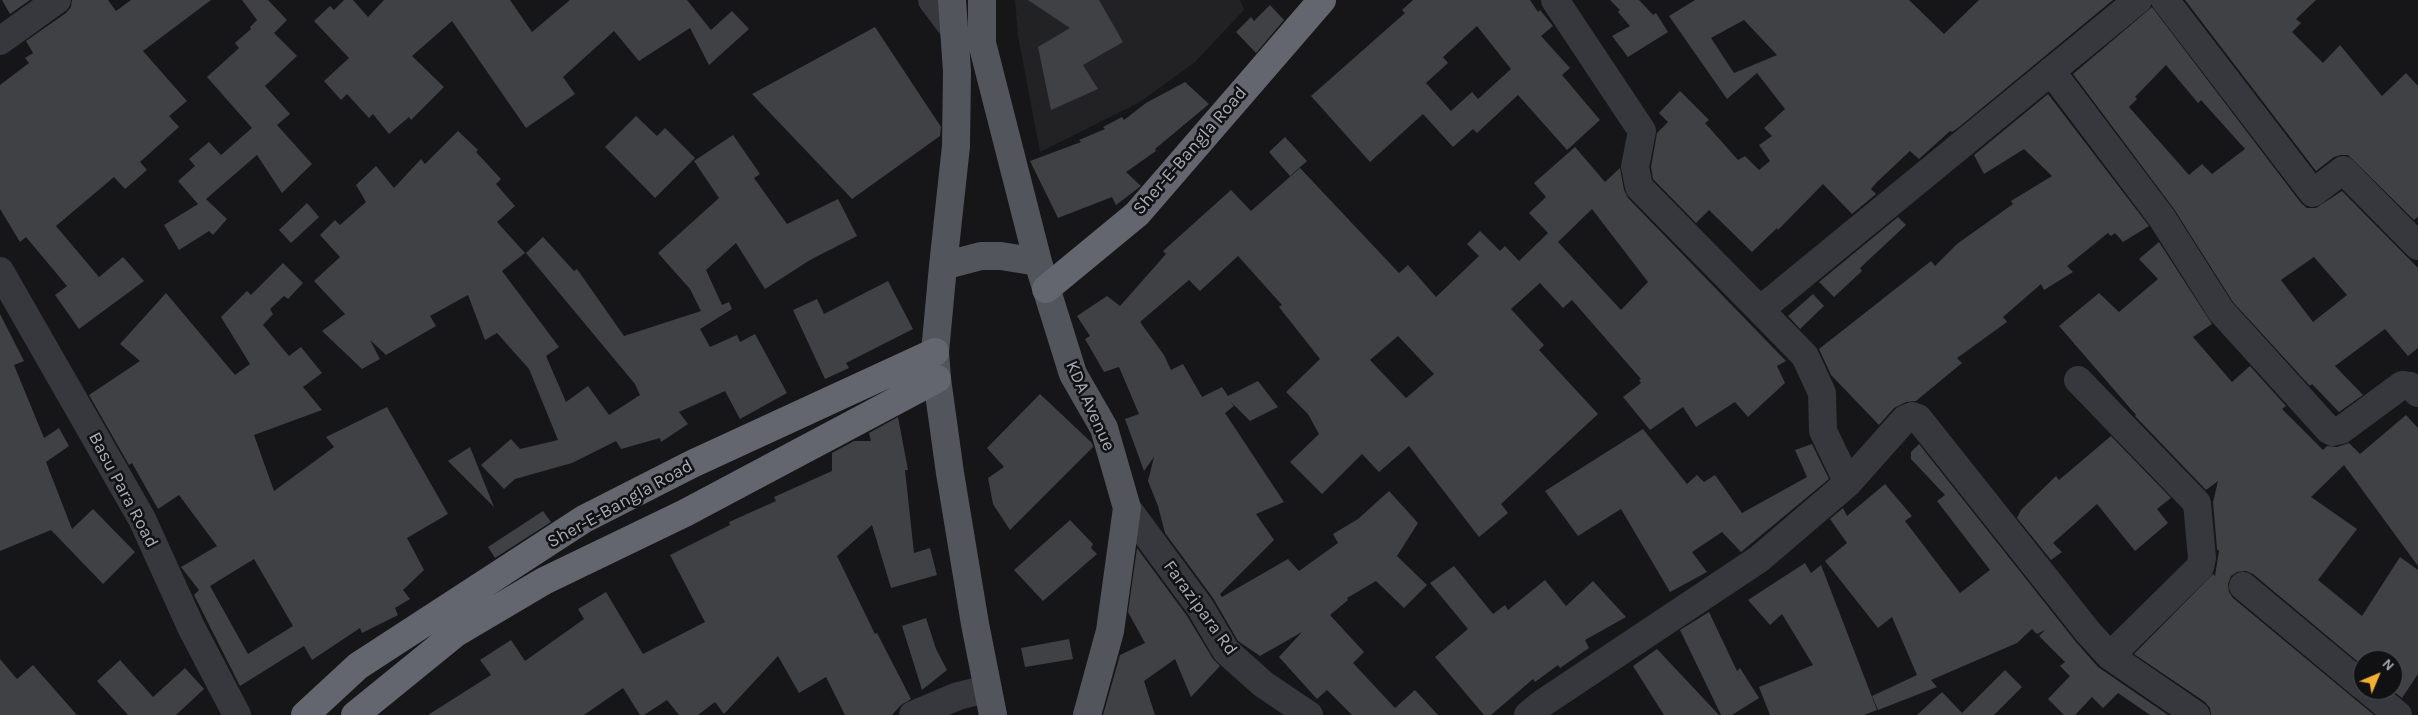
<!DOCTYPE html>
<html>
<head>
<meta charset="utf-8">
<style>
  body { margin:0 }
  #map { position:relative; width:2418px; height:715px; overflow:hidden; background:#161618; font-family:Karla,sans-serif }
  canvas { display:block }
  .north { position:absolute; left:2353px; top:650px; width:50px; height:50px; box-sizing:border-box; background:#111113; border:1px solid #4d4f55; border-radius:50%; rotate:45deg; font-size:14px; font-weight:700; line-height:20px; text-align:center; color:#a8adb8 }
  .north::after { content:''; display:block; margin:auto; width:18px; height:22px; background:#f2b134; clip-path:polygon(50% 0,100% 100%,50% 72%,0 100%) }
</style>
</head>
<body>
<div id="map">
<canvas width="2418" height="715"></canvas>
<div class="north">N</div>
</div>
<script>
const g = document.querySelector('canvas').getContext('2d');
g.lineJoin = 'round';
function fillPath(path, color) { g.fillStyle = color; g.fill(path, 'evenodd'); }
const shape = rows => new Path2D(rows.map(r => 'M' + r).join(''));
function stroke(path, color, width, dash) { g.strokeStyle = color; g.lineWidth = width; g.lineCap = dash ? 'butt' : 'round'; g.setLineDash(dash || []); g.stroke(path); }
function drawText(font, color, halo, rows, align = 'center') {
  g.font = font + ' Karla,sans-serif'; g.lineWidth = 5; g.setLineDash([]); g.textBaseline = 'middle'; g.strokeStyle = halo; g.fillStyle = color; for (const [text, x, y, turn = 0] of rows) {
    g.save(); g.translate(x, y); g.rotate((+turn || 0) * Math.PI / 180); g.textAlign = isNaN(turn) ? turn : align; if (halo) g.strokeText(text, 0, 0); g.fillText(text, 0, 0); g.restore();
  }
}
fillPath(shape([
  [1015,0,1240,0,1244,10,1195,62,1140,102,1040,152,1018,36]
]), '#222225');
fillPath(shape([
  [2,0,30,0,10,14],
  [72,0,108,0,116,11,131,0,211,0,143,51,187,101,169,116,179,127,140,162,147,170,125,189,114,177,56,226,99,277,123,257,144,281,79,329,55,295,67,286,26,237,20,242,0,209,0,85,29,63,25,58,33,53,26,41,66,13,71,7],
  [242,0,268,0,287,20,274,33,297,56,265,86,290,114,277,125,312,164,282,193,257,155,206,199,227,219,213,235,209,231,179,250,164,225,198,204,178,181,195,166,189,159,209,142,221,155,252,128,207,77,239,48,235,43,251,29,250,27,257,20],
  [344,0,353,0,368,17,384,0,510,0,532,32,570,0,687,0,711,30,732,11,749,29,709,65,690,28,639,61,614,31,563,77,575,94,526,128,452,21,412,56,444,87,411,120,409,117,389,134,373,114,369,118,347,94,341,100,324,81,349,58,314,21,330,6,334,10],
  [1028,0,1099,0,1123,42,1083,65,1098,89,1051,110,1038,47,1070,28],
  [1413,0,1530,0,1538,12,1540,10,1553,26,1541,36,1570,68,1562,75,1600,120,1567,150,1518,95,1477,133,1473,129,1453,147,1423,114,1370,162,1311,96,1405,13,1402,10],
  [1477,26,1511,69,1478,99,1472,92,1451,111,1426,83,1448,63,1443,57],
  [1610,0,1639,0,1653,15,1656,13,1668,32,1628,57,1612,36,1630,26,1618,12,1620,10],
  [1695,0,1909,0,1944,34,1979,0,2113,0,1959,127,1952,132,1950,131,1919,159,1910,151,1877,182,1871,189,1876,194,1852,214,1823,184,1778,230,1777,228,1752,252,1709,210,1696,223,1653,179,1651,167,1657,133,1668,122,1659,113,1680,91,1709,120,1705,123,1738,160,1745,156,1759,170,1770,161,1759,145,1772,136,1764,128,1785,109,1757,73,1727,99,1669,16],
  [1744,20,1777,55,1734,73,1711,38],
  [2185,0,2316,0,2296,19,2301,23,2292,32,2323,63,2340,45,2382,96,2406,73,2418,86,2418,217,2414,220,2348,155,2341,155,2334,157,2316,171],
  [1270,5,1284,20,1256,53,1236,32,1251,17,1254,21],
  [2152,7,2301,203,2307,208,2316,208,2342,191,2418,268,2418,348,2408,356,2385,329,2335,366,2363,395,2339,412,2312,384,2310,386,2233,302,2174,209,2073,74],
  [2166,65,2198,103,2201,100,2245,149,2212,174,2202,164,2189,175,2129,107,2137,99,2135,97],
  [2314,257,2347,295,2313,322,2281,280],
  [875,27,941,127,940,136,852,199,752,94],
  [1185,82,1209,104,1155,149,1156,151,1126,172,1141,186,1116,205,1112,197,1058,218,1030,161,1081,142,1079,140,1105,129,1103,127,1122,117,1124,120,1146,103],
  [2048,94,2149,226,2123,242,2115,233,2111,236,2108,233,2067,266,2073,272,2044,290,2041,284,2003,317,2007,322,1957,358,1962,363,1916,401,1906,402,1894,408,1879,425,1831,375,1819,349,1931,261,1935,266,1957,244,2013,204,2011,201,2052,176,2024,149,1984,174,1974,155],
  [636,116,657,136,665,128,695,158,655,198,605,147],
  [458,131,478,150,476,152,501,179,496,184,515,206,497,222,525,253,502,271,559,347,546,356,566,402,588,386,609,415,640,395,635,384,526,253,543,237,574,271,577,269,624,336,701,311,690,289,658,253,719,198,694,161,733,135,760,174,754,178,787,224,838,199,857,236,810,260,765,289,736,243,706,270,722,305,729,302,732,309,700,329,710,347,737,335,740,342,755,334,787,393,740,419,725,391,679,412,688,424,661,442,660,438,621,449,616,441,572,463,515,479,504,489,481,465,511,439,520,449,558,440,529,369,497,333,485,340,468,295,430,316,436,326,386,355,370,340,380,359,362,369,322,331,345,314,314,281,340,257,320,235,335,220,340,225,366,202,356,185,376,166,394,188,421,159,425,164],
  [1285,137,1307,161,1290,176,1269,152],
  [1575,147,1605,182,1620,168,1624,190,1628,198,1786,361,1777,366,1785,383,1748,417,1735,402,1696,427,1683,407,1650,430,1623,397,1641,383,1639,380,1641,379,1572,300,1563,308,1540,283,1511,309,1544,345,1539,350,1598,414,1501,504,1508,513,1479,537,1409,446,1379,472,1362,454,1322,494,1290,462,1319,434,1308,414,1286,392,1320,359,1279,307,1282,305,1238,256,1200,291,1189,280,1140,322,1164,355,1171,370,1183,364,1202,397,1222,387,1228,396,1258,381,1278,407,1250,421,1230,401,1234,406,1225,413,1284,502,1256,514,1274,540,1220,594,1222,597,1288,559,1299,571,1338,543,1333,534,1358,519,1389,491,1418,523,1397,556,1427,585,1404,608,1376,581,1347,598,1348,600,1330,615,1364,652,1353,663,1395,708,1415,690,1438,715,1352,715,1327,690,1317,699,1279,657,1302,632,1260,656,1238,641,1213,598,1165,533,1158,506,1148,481,1154,457,1144,471,1125,419,1139,414,1119,367,1104,372,1085,339,1090,336,1077,316,1107,296,1120,306,1166,254,1163,251,1231,190,1251,211,1300,168,1399,273,1408,265,1436,297,1479,256,1467,244,1480,231,1500,251,1505,246,1519,261,1548,233,1529,213,1546,197,1534,183],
  [1592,209,1648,282,1621,310,1558,242],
  [1398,336,1434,374,1406,398,1370,360],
  [307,203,319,217,291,243,279,230],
  [1898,217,1906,225,1860,268,1862,271,1834,297,1819,282],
  [2159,242,2212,324,2193,337,2232,382,2250,366,2286,406,2282,409,2323,450,2327,446,2337,447,2349,443,2360,454,2406,415,2418,428,2418,566,2344,465,2311,497,2357,529,2318,580,2362,616,2400,557,2418,570,2418,674,2402,698,2392,690,2393,660,2363,660,2363,666,2253,574,2246,571,2237,572,2231,576,2228,584,2229,592,2233,598,2374,715,2211,715,2210,708,2205,702,2134,654,2213,574,2215,576,2219,551,2217,549,2213,502,2218,481,2206,490,2135,416,2136,415,2059,326,2099,293,2119,312,2158,279,2139,259],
  [283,263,303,283,288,299,284,296,270,309,273,314,263,325,289,356,301,347,322,373,303,387,322,410,254,435,274,491,334,447,326,437,387,407,448,514,407,538,424,570,403,590,410,599,395,608,398,615,362,633,360,628,312,660,304,646,240,686,194,595,199,590,181,567,217,546,179,495,158,509,132,463,129,465,89,395,140,361,120,344,166,293,235,375,250,364,221,317,247,291,251,295],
  [254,559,293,626,248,654,210,586],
  [888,281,913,329,846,363,849,368,825,379,793,310,817,299,824,314],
  [1813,294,1824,306,1800,329,1788,316],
  [0,314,24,361,14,365,44,438,59,428,69,446,46,462,72,529,93,509,135,552,103,584,51,530,0,551],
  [1040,394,1092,443,1093,447,1010,530,993,504,988,478,1004,467,987,448],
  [898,417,908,470,905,470,914,553,930,548,937,575,891,588,872,525,837,556,875,634,877,633,911,699,901,705,892,715,845,715,826,677,799,693,778,656,724,714,715,702,698,715,679,715,667,700,644,715,640,715,623,688,584,715,428,715,491,675,480,660,511,640,525,661,584,619,578,609,606,592,643,654,705,622,670,555,730,525,729,522,776,501,774,497,832,471,832,453,854,441,871,441,869,433],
  [1643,429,1687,484,1697,475,1704,482,1715,475,1742,513,1807,477,1795,450,1812,444,1829,479,1741,552,1722,532,1692,552,1707,572,1670,592,1621,509,1578,536,1545,491],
  [2111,436,2171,498,2157,509,2168,523,2135,551,2097,504,2053,543,2062,552,2051,560,2017,518,2021,510,2056,476,2059,480],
  [1919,444,2076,642,2098,667,2168,715,2150,715,2118,693,2103,708,2092,697,2075,715,2064,715,2048,699,2070,676,2060,666,2065,662,2039,636,2045,630,2037,634,2032,629,2017,643,1931,680,1937,687,1878,710,1872,696,1917,675,1892,617,1878,628,1825,561,1847,543,1830,519,1843,508,1847,516,1885,484,1912,516,1905,521,1960,593,1990,570,1937,501,1945,495,1911,459,1911,452],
  [470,447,494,507,448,461],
  [543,511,551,522,495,558,488,547],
  [1070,520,1093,544,1091,548,1097,554,1043,601,1014,570],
  [1137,548,1187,616,1213,659,1220,666,1191,697,1175,659,1144,681,1155,715,1103,715,1120,655,1145,643,1128,612],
  [1805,563,1811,573,1821,565,1877,710,1864,715,1770,715,1759,687,1813,665,1782,614,1770,625,1748,600],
  [1454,566,1493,614,1505,605,1508,610,1545,580,1566,606,1593,581,1626,617,1585,640,1589,648,1560,668,1558,665,1535,682,1533,679,1491,715,1484,715,1435,657,1468,629,1430,583],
  [1709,612,1737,671,1740,668,1759,698,1732,715,1721,715,1680,630],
  [926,618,936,649,947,670,922,690,902,626],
  [1069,639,1073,659,1025,667,1021,648],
  [1657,649,1719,715,1664,715,1633,666],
  [0,659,17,679,33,665,77,715,0,715],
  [120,660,153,697,185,668,204,689,176,715,128,715,97,681],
  [2005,670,2022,687,1994,715,1917,715,1942,692,1962,713]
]), '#404145');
stroke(shape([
  [932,0,953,28],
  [1555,0,1642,131,1635,167,1639,187,1760,310],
  [2165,0,2313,193,2343,170,2418,246],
  [0,41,57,0],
  [2051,71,2162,218,2221,311,2329,430,2333,432,2341,430,2402,385,2410,386,2418,393],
  [0,271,142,519,191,627,237,715],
  [2078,380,2197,503,2202,558,2200,567,2110,656],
  [1848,483,1823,431,1822,393,1805,356,1760,310,2138,0],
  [1127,508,1200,607,1226,651,1263,684,1309,715],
  [2243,586,2363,686],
  [2368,690,2398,715],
  [913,715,958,696,987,689],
  [1528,715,1540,705,1759,559,1848,483,1905,419,1912,416,1918,418,2088,632,2110,656,2196,715]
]), '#37383d', 28);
stroke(shape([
  [982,0,982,43,1038,262,1073,374,1104,428,1127,508,1110,631,1087,715],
  [943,266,956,146,957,71,952,0],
  [993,715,975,624,950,473,937,379,935,352,943,266,981,256,1001,256,1038,262]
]), '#53555c', 28);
stroke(shape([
  [1046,289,1137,214,1322,0],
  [305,715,358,666,584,519,692,464,935,352],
  [355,715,456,633,544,581,685,513,937,379]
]), '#63666e', 28);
drawText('18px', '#a8adb8', '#111113', [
  ["Sher-E-Bangla Road",1190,151,-49],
  ["KDA Avenue",1090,406,66],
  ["Basu Para Road",123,490,62],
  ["Sher-E-Bangla Road",620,504,-29],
  ["Farazipara Rd",1200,608,54]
]);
</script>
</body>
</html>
